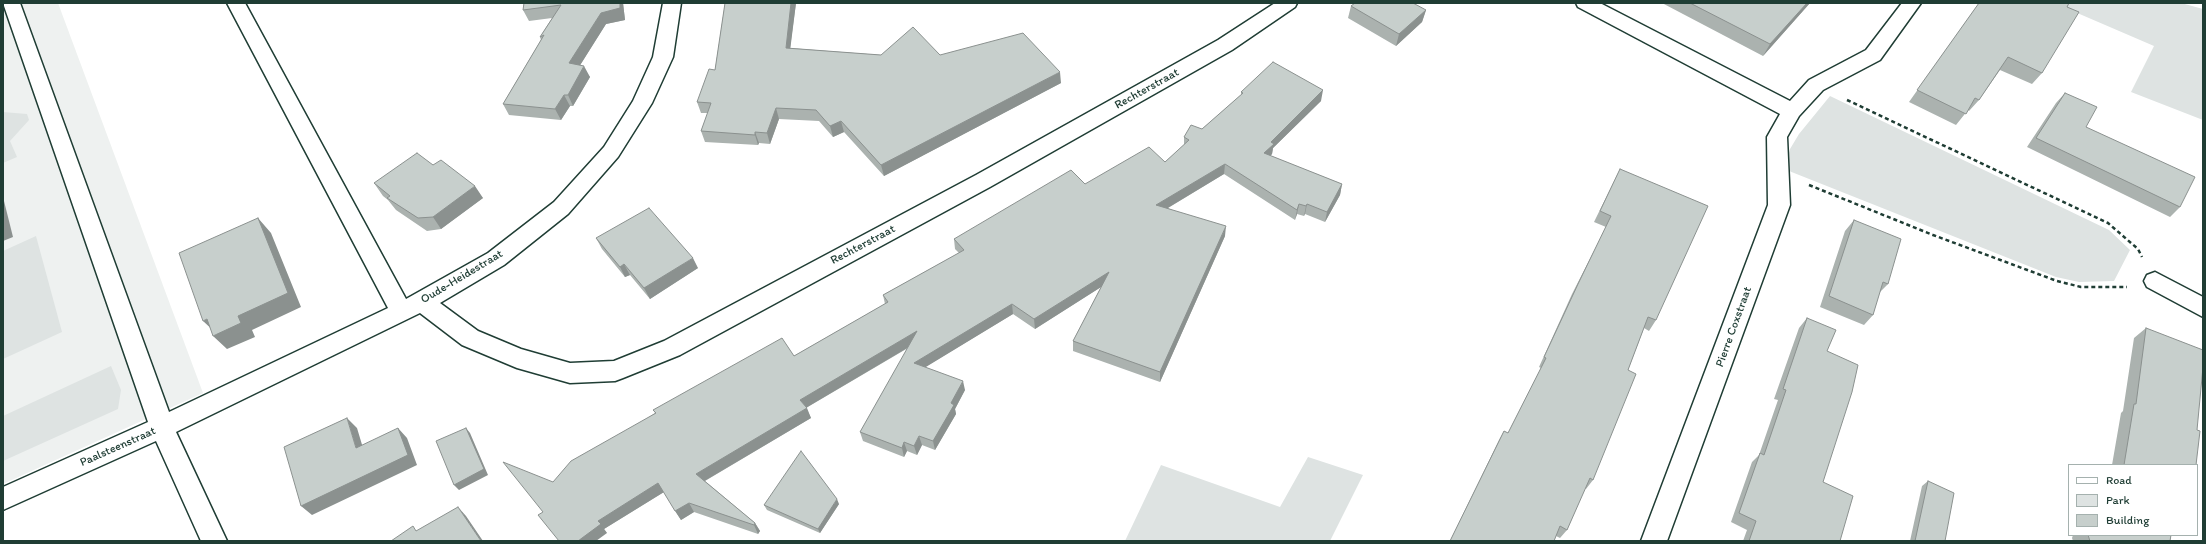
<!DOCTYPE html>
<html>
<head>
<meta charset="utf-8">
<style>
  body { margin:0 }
  #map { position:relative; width:2206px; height:544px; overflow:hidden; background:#fff; font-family:Itim,sans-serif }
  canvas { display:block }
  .frame { position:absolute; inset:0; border:4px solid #1f3d34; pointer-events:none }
  .legend { position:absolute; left:2068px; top:464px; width:130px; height:72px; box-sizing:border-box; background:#fff; border:1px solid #a5b1ae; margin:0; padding:5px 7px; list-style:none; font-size:12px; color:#1f3d34 }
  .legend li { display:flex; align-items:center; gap:8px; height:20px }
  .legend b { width:20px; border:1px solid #a5b1ae }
</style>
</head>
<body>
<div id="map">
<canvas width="2206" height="544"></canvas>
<div class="frame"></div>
<ul class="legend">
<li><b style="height:5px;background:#fff"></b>Road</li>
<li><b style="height:11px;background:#dee3e2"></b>Park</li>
<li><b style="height:11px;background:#c7cfcc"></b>Building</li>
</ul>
</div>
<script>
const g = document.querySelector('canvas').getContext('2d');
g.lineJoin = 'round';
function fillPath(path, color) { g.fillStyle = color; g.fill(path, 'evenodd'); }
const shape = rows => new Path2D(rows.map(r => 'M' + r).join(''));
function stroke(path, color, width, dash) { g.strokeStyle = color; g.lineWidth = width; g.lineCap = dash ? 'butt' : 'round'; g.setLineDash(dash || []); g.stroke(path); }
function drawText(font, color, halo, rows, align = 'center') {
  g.font = font + ' Itim,sans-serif'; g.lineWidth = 4; g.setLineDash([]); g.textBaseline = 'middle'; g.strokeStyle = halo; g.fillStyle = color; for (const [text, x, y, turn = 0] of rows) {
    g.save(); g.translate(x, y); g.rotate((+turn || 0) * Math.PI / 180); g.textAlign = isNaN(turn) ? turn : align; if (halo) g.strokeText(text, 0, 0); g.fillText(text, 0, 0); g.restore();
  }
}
fillPath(shape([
  [3,3,58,3,203,393,3,484]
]), '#eef1f0');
fillPath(shape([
  [2054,3,2181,3,2203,9,2203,120,2131,92,2154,46],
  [1830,96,2109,230,2130,250,2114,281,2079,282,2056,277,1789,171,1787,160,1790,149,1799,134],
  [3,112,27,114,29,120,10,141,17,157,3,163],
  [36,236,62,332,3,359,3,251],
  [111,366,121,390,118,409,3,461,3,416],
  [1308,457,1363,475,1330,541,1125,541,1161,465,1280,507]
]), '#dee3e2');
const minor = shape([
  [3,3,20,3,169,412,388,308,227,3,245,3,406,299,488,253,554,202,604,147,633,101,653,57,663,3,681,3,673,57,652,103,618,157,568,214,504,265,440,303,478,331,521,349,570,363,614,361,664,341,976,175,1218,40,1275,3,1297,3,1295,7,1232,50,990,187,680,355,623,378,615,381,570,383,517,368,462,345,420,313,176,432,227,541,201,541,156,441,3,510,3,487,148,422,3,3],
  [1576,3,1600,3,1790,101,1809,80,1866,50,1902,3,1921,3,1880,60,1823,90,1799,116,1787,137,1790,205,1667,541,1641,541,1768,205,1767,137,1780,114,1578,7,1576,3],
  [2155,272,2203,297,2203,317,2147,287,2144,281,2147,275,2155,272]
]);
stroke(minor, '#1f3d34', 3);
stroke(shape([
  [1847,100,2108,223,2138,249,2142,257],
  [1809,185,1933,235,2057,281,2081,287,2127,287]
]), '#1f3d34', 2.5, [4, 3]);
fillPath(minor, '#fff');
fillPath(shape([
  [524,3,623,3,625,20,606,24,580,65,590,77,573,106,570,106,561,120,509,115,503,104,541,40,540,37,552,18,529,21,523,10],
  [725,3,796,3,790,48,881,55,940,55,1061,83,884,176,844,132,833,137,819,121,779,119,770,144,759,143,758,145,705,142,701,131,708,113,701,113,697,102,715,70],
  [1662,3,1810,3,1763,56],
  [1979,3,2069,3,2067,7,2042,73,2032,84,2000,70,1979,100,1969,111,1968,110,1956,125,1909,102],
  [1351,6,1426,10,1422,22,1396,46,1348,18],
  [1241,92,1321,101,1273,148,1272,154,1270,156,1342,184,1340,195,1325,222,1305,214,1304,216,1297,214,1295,220,1224,174,1168,208,1225,236,1160,382,1073,351,1073,341,1101,287,1035,329,1013,314,925,367,965,390,955,409,956,414,935,450,922,445,917,455,907,451,904,457,863,441,860,432,908,348,806,408,811,418,705,481,755,523,760,531,758,534,694,512,681,520,664,492,604,529,607,533,543,512,553,482,655,413,653,410,794,356,885,304,883,295,959,253,955,249,954,239,1085,184,1165,162,1184,145,1184,137,1202,129,1241,95],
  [2065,93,2086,127,2180,207,2170,217,2027,147,2056,103],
  [433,165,483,198,441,229,427,231,396,210,388,200,383,196,374,183],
  [1620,169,1656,320,1649,331,1644,328,1628,370,1593,480,1586,489,1585,488,1567,530,1560,538,1556,536,1554,541,1450,541,1499,440,1504,431,1508,433,1541,368,1539,367,1572,294,1606,227,1594,222],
  [1854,220,1888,284,1879,293,1873,315,1864,325,1820,307,1845,231],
  [596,238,698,268,650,299,630,275,625,277,602,249],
  [1807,318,1827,351,1823,482,1840,541,1743,541,1747,530,1731,522,1752,462,1759,455,1778,400,1774,399,1799,328],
  [2146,328,2197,430,2196,465,2112,465,2121,413,2123,411,2134,338],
  [1928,481,1945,541,1910,541,1922,486],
  [839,504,820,533,767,510,764,505],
  [2073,535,2171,535,2170,541,2073,541,2072,538]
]), '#abb2af');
fillPath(shape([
  [620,3,623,3,625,20,606,24,574,75,569,63,601,13],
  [791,3,796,3,789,59,786,48],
  [1807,3,1810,3,1763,56,1770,44],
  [1426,10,1422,22,1396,46,1399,34],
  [584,66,590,77,573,106,568,95],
  [1060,72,1061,83,884,176,881,165],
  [1323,90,1321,101,1273,148,1272,154,1262,164,1264,153,1271,142],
  [564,95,570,106,561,120,555,109],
  [776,108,779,119,770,144,767,133],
  [841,121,844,132,833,137,830,126],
  [755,132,759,143,758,145,755,135],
  [1225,164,1224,174,1156,215,1156,205],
  [1342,184,1340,195,1325,222,1327,212],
  [475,186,483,198,441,229,433,217],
  [3,197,13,237,3,241],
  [1299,204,1297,214,1295,220,1297,210],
  [1307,204,1305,214,1304,216,1306,206],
  [258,218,271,233,301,307,252,330,255,337,227,349,213,336,217,334,203,321,207,319],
  [1226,226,1225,236,1160,382,1160,372],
  [693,258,698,268,650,299,644,288],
  [624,264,630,275,625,277,620,267],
  [1109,272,1109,282,1035,329,1034,319],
  [1012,304,1013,314,916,373,914,363],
  [917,331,919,341,804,409,800,400],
  [963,381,965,390,955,409,956,414,935,450,933,441,951,403],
  [807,408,811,418,701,483,696,474],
  [347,418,357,428,366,458,356,448],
  [398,428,407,438,417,465,312,515,301,506],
  [466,428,470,433,488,475,459,490,454,485],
  [919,436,922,445,917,455,914,446],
  [904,442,907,451,904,457,902,448],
  [658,483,664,492,604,529,607,533,596,541,578,541,598,521],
  [837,499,839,504,820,533,818,529],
  [689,503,694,512,681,520,675,511],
  [458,507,466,516,483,541,481,541],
  [755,523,760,531,758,534,754,525]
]), '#8b918f');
const building = shape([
  [524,3,620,3,620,8,601,13,569,63,584,66,568,95,564,95,555,109,503,104,544,35,540,37,561,5,523,10,524,3],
  [725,3,791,3,786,48,881,55,913,27,940,55,1023,33,1060,72,881,165,841,121,830,126,816,110,776,108,767,133,755,132,755,135,701,131,711,103,697,102,709,69,715,70,725,3],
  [1355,3,1413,3,1426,10,1399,34,1351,6,1355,3],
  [1690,3,1807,3,1770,44,1690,3],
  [1979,3,2069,3,2067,7,2079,12,2042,73,2008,57,1979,100,1975,98,1966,114,1917,90,1979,3],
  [1273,62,1323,90,1271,142,1274,144,1264,153,1342,184,1327,212,1307,204,1306,206,1299,204,1297,210,1225,164,1156,205,1226,226,1160,372,1073,341,1109,272,1034,319,1012,304,914,363,963,381,951,403,954,405,933,441,919,436,914,446,904,442,902,448,860,432,917,331,800,400,807,408,696,474,755,523,754,525,689,503,675,511,658,483,598,521,601,524,578,541,559,541,538,515,543,512,503,462,553,482,571,461,656,413,653,410,782,338,794,356,888,302,883,295,964,250,954,239,1071,170,1085,184,1149,147,1165,162,1189,140,1184,137,1191,125,1202,129,1243,93,1241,92,1273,62],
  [2065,93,2097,107,2086,127,2195,177,2180,207,2036,138,2065,93],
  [417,153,433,165,441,160,475,186,433,217,418,218,387,198,390,196,374,183,417,153],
  [1620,169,1708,206,1656,320,1648,317,1628,370,1636,374,1593,480,1590,478,1567,530,1560,526,1554,541,1450,541,1504,431,1508,433,1546,358,1544,357,1578,284,1611,216,1600,211,1620,169],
  [649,208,693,258,644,288,624,264,620,267,596,238,649,208],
  [258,218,288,293,238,316,241,323,213,336,207,319,203,321,179,253,258,218],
  [1854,220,1901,239,1888,284,1883,282,1873,315,1829,296,1854,220],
  [1807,318,1836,330,1827,351,1858,365,1852,392,1823,482,1853,496,1840,541,1749,541,1756,521,1739,513,1760,453,1764,455,1786,390,1783,389,1807,318],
  [2146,328,2203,350,2203,367,2197,430,2200,431,2196,465,2124,465,2134,404,2136,404,2146,328],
  [347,418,356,448,398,428,408,455,301,506,284,447,347,418],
  [466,428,484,469,454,485,436,441,466,428],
  [801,451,837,499,818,529,764,505,801,451],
  [1928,481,1954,493,1945,541,1915,541,1928,481],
  [458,507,481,541,391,541,413,526,416,531,458,507],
  [2088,535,2171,535,2170,541,2090,541,2088,535]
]);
fillPath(building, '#c7cfcc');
stroke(building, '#8b918f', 1);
drawText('12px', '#1f3d34', '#fff', [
  ["Rechterstraat",1147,89,-29],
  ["Rechterstraat",863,245,-28],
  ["Oude-Heidestraat",462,277,-31],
  ["Pierre Coxstraat",1734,327,-70],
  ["Paalsteenstraat",118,447,-24]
]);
</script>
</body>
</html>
